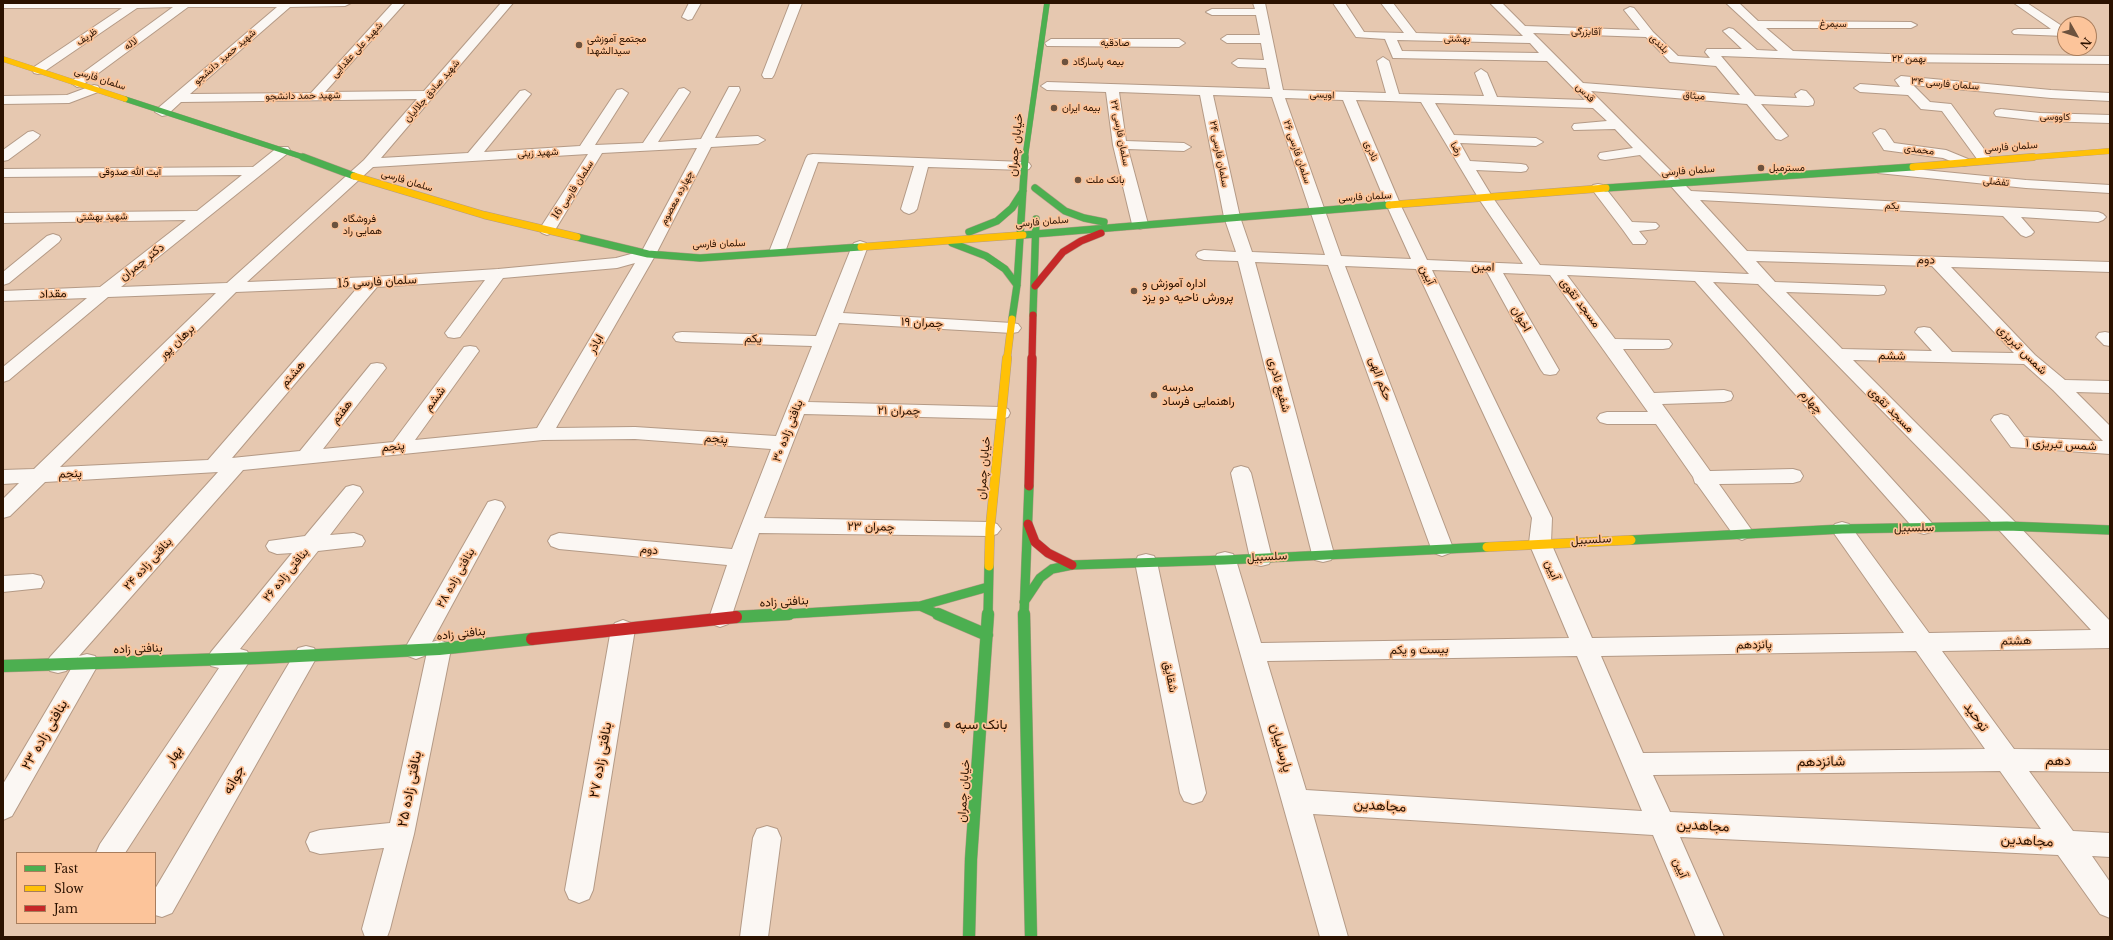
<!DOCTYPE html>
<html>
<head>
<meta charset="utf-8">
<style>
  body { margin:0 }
  #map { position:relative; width:2113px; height:940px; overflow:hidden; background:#e6c8b0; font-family:"Libre Baskerville",serif }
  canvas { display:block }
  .frame { position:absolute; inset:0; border:4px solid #2b1200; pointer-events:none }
  .legend { position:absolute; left:16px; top:852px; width:140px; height:72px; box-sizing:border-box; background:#fcc49a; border:1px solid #a87d5c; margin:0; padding:5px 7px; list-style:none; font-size:12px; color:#2b1200 }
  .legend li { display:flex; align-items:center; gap:8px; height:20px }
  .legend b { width:20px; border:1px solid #a87d5c }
  .north { position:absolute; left:2057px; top:16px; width:40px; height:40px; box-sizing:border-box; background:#fcc49a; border:1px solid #a87d5c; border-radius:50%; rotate:129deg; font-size:11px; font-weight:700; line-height:16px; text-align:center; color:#2b1200 }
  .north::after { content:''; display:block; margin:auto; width:14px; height:18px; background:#6c523e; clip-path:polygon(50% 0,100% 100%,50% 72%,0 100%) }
</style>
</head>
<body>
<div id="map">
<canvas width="2113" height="940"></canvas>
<div class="frame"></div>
<ul class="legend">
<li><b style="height:5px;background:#4caf50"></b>Fast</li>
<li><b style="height:5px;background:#ffc107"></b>Slow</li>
<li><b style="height:5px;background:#c62828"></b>Jam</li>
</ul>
<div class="north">N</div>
</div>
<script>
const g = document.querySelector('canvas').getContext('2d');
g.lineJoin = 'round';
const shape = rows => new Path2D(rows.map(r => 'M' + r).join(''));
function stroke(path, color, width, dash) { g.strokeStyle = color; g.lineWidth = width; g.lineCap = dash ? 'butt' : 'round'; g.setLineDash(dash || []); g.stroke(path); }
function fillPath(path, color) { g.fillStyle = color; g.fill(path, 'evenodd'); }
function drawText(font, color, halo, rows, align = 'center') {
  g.font = font + ' "Libre Baskerville",Vazirmatn,serif'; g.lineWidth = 3.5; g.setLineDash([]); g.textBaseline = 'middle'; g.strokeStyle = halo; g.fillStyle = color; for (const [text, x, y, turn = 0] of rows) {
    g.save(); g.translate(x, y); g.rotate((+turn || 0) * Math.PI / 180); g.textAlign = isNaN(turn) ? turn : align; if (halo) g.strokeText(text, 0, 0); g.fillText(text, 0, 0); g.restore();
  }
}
const street = shape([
  [3,3,351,3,345,6,290,7,190,94,311,93,393,3,405,3,325,92,424,91,501,3,513,3,381,158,468,153,520,91,525,90,531,94,484,152,580,146,617,90,622,89,628,93,595,145,643,143,679,89,684,88,690,92,658,142,701,139,729,87,739,87,740,90,715,138,758,136,765,140,758,144,711,147,656,254,556,428,635,427,776,436,812,346,682,342,676,341,673,337,676,333,682,332,816,336,852,246,854,243,860,241,866,243,868,246,843,313,1012,323,1018,324,1021,328,1018,332,1012,333,839,323,808,402,1001,407,1008,409,1010,413,1008,417,1001,419,804,414,764,518,990,522,997,524,1001,529,997,534,990,536,759,533,731,618,728,624,720,627,712,624,709,618,727,565,559,549,551,546,548,541,551,536,559,533,732,549,771,449,635,439,543,440,243,470,79,656,87,654,95,656,99,663,12,816,3,820,3,784,78,657,66,671,58,673,50,671,46,664,50,657,218,472,45,482,10,516,3,518,3,499,19,483,3,484,3,470,34,469,216,293,108,297,9,380,3,382,3,367,87,298,3,301,3,291,100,287,186,220,3,223,3,213,197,211,242,175,3,177,3,169,253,167,278,147,288,147,290,150,288,153,121,287,227,283,364,160,417,99,181,102,167,115,162,116,155,112,157,109,277,7,188,7,81,86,77,87,71,83,73,80,173,7,137,8,42,73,38,74,34,73,32,70,34,67,122,8,3,8,3,3],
  [697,148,642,251,616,258,498,269,372,277,247,282,373,167,588,154,539,230,542,233,547,235,552,233,555,230,602,153,697,148],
  [635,263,537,428,415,440,479,351,476,347,470,346,464,347,393,442,323,449,386,368,383,364,377,363,371,364,300,451,232,458,377,287,485,280,445,333,448,337,454,338,460,337,503,278,617,268,635,263],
  [358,287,208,460,60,467,236,292,358,287],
  [689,3,701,3,692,19,688,20,682,17,689,3],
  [790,3,802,3,774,75,772,78,764,78,762,75,790,3],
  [1253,3,1265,3,1283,90,1386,93,1377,61,1383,57,1389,61,1399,94,1484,96,1475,73,1481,69,1487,73,1497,97,1585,100,1547,61,1393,58,1385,39,1356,37,1333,3,1345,3,1364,32,1404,33,1381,3,1393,3,1416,33,1523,36,1490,3,1502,3,1525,26,1640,30,1624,10,1630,7,1634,8,1653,32,1678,56,1710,58,1705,52,1707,49,1742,49,1723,31,1729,28,1733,29,1757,50,1778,51,1726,3,1739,3,1758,21,1911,22,1917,25,1911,28,1766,28,1793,51,1889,54,2110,56,2110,64,1889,62,1721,56,1755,96,1797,98,1795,94,1801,90,1806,91,1813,99,1814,102,1813,105,1808,106,1761,104,1788,136,1781,140,1776,139,1747,104,1591,91,1691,191,2098,212,2103,214,2106,217,2103,220,2098,222,2021,217,2034,232,2031,235,2026,237,2021,235,2003,216,1700,200,1747,251,2110,262,2110,272,1951,267,2035,355,2065,380,2110,381,2110,393,2076,392,2110,426,2110,454,2011,447,1991,420,1994,416,2001,414,2008,416,2024,437,2103,441,2053,390,2024,364,1853,360,2014,521,2110,621,2110,648,1942,651,2014,749,2110,750,2110,772,2029,771,2073,831,2110,833,2110,857,2092,856,2110,882,2110,918,2100,914,2058,855,1680,837,1724,937,1696,937,1653,835,1313,814,1348,937,1320,937,1214,560,1217,554,1225,552,1233,554,1236,560,1261,643,1569,638,1529,543,1532,518,1416,269,1345,266,1453,548,1450,553,1442,556,1434,553,1431,548,1328,265,1255,262,1334,554,1331,560,1323,562,1315,560,1312,554,1238,261,1204,260,1198,258,1196,255,1198,252,1204,250,1236,252,1224,217,1200,95,1119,92,1126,141,1184,143,1191,147,1184,151,1128,149,1148,224,1145,227,1140,229,1135,227,1132,224,1113,145,1106,92,1047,90,1041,86,1047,82,1270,89,1266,68,1238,67,1232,63,1238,59,1264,60,1261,43,1227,43,1221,39,1227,35,1260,35,1256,15,1212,15,1206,12,1212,9,1255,9,1253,3],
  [1533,33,1646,37,1670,62,1716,66,1740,95,1583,83,1533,33],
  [1397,40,1530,43,1539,53,1402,51,1397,40],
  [1213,95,1272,97,1325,255,1252,252,1240,217,1213,95],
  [1285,98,1343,100,1387,206,1411,259,1341,256,1285,98],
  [1356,100,1421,102,1479,199,1523,264,1427,260,1401,206,1356,100],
  [1435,103,1593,108,1607,121,1574,124,1572,127,1574,130,1615,129,1633,148,1600,153,1598,156,1600,159,1605,160,1640,155,1670,185,1749,274,1540,265,1493,198,1476,170,1521,172,1526,171,1528,168,1526,165,1521,164,1470,161,1460,143,1536,146,1543,142,1536,138,1454,135,1435,103],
  [1756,261,1932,266,2014,353,1952,352,1930,328,1924,327,1918,328,1915,332,1932,351,1842,349,1786,292,1878,295,1884,294,1886,290,1884,286,1775,282,1756,261],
  [1432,270,1487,272,1541,370,1544,374,1550,375,1556,374,1559,370,1503,273,1550,275,1648,412,1607,412,1600,414,1597,418,1600,422,1607,424,1656,424,1693,477,1695,483,1697,484,1735,537,1742,540,1749,537,1753,532,1719,484,1793,483,1800,481,1803,476,1800,471,1793,469,1710,471,1662,404,1724,402,1731,400,1733,396,1731,392,1724,390,1654,393,1623,349,1663,349,1669,348,1672,344,1669,340,1615,339,1567,275,1695,281,1917,532,1924,534,1931,532,1935,527,1931,522,1713,282,1758,284,2000,531,2091,630,1929,633,1849,524,1842,522,1835,524,1831,529,1904,633,1592,638,1551,543,1552,518,1432,270],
  [1916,651,1985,749,1643,753,1601,656,1916,651],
  [1577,656,1642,811,1306,790,1267,661,1577,656],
  [2000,771,2041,829,1670,812,1653,775,2000,771],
  [2014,3,2027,3,2065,28,2065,36,2014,34,2012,32,2014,30,2018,29,2051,29,2014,3],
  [1051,39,1179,39,1185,43,1179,47,1047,46,1045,43,1051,39],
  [1901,76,2051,90,2110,93,2110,101,2051,98,1913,85,1930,102,1951,104,1992,160,1990,163,1985,164,1980,163,1942,111,1921,109,1908,95,1860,92,1854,88,1860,84,1900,87,1895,80,1901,76],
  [94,85,98,86,100,89,98,92,69,103,3,104,3,96,67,95,94,85],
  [2001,109,2040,113,2110,115,2110,123,2040,121,1996,116,1994,113,1996,110,2001,109],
  [1880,129,1885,130,1894,143,1946,150,1968,159,1970,162,1968,165,1963,166,1943,158,1884,150,1873,133,1880,129],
  [33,131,40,135,38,138,8,160,3,161,3,150,28,132,33,131],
  [813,154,1024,162,1029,163,1031,166,1029,169,1024,170,928,167,917,209,914,212,909,214,904,212,901,209,914,166,818,162,785,252,783,255,771,255,769,252,806,158,808,155,813,154],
  [1883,166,2026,180,2110,185,2110,193,2026,188,1878,173,1876,170,1878,167,1883,166],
  [1598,184,1603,185,1632,222,1656,223,1659,226,1656,229,1639,231,1647,241,1645,244,1633,244,1623,230,1591,188,1593,185,1598,184],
  [53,234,59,236,61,239,59,242,9,283,3,285,3,272,47,236,53,234],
  [2105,332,2110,333,2110,346,2104,345,2096,337,2099,333,2105,332],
  [1241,466,1248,468,1251,473,1272,558,1269,564,1261,566,1253,564,1250,558,1231,473,1234,468,1241,466],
  [353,485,360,487,363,492,330,535,354,533,362,536,365,541,362,546,318,551,240,649,247,651,251,658,247,665,125,853,96,853,100,844,219,668,211,666,207,659,211,652,292,553,277,554,269,551,266,546,269,541,305,536,346,487,353,485],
  [495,500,502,502,505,507,432,642,439,640,447,643,451,649,414,834,390,929,387,937,365,937,362,929,384,848,320,854,310,851,306,842,310,833,320,830,390,823,427,652,424,656,416,659,408,656,404,650,488,502,495,500],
  [1146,554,1154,556,1157,562,1206,793,1202,801,1193,804,1184,801,1180,793,1135,562,1138,556,1146,554],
  [33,574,41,576,44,582,41,588,3,592,3,576,33,574],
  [623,620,631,623,635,629,593,890,589,899,579,903,569,899,565,890,611,629,615,623,623,620],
  [306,646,314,648,318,655,314,662,172,913,162,917,155,915,155,889,298,648,306,646],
  [767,826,777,829,781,838,768,937,740,937,753,838,757,829,767,826]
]);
const fastFar3 = shape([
  [125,99,306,158],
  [1025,158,1047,3]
]);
const fastFar2 = shape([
  [303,157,354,176],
  [1035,188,1065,211,1084,218,1104,222],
  [1606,188,1913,167],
  [969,232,997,221,1012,208,1023,191],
  [1023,235,1389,205],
  [577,237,648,254,700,258,861,247],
  [952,243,986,256,1005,269,1017,285],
  [1033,315,1036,219],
  [1012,319,1017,285,1025,157]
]);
const fastFar1 = shape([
  [1631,540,1842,529,2007,526,2110,530],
  [1024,602,1040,578,1052,569,1072,565,1225,560,1487,547],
  [920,606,940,615],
  [772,615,920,606,988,587],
  [988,615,989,566],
  [1024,615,1029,486]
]);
const fast = shape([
  [938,614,987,635],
  [1024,614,1031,937],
  [736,617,789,614],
  [3,666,259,658,439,649,532,639],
  [969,937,971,859,988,614]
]);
const slowFar2 = shape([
  [3,59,125,99],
  [2021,158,2110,151]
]);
const slowFar1 = shape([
  [1913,167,2033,157],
  [354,176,484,215,577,237],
  [1389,205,1606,188],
  [861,247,1023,235],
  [1007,359,1012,319]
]);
const slow = shape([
  [1487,547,1631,540],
  [989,566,990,529,1007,358]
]);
const jamFar2 = shape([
  [1035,286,1063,252,1081,241,1101,233],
  [1032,359,1033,315]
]);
const jamFar1 = shape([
  [1029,486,1032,358],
  [1028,524,1035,542,1048,553,1072,565]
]);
const jam = shape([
  [532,639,736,617]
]);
stroke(street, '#b49a86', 2);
stroke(fastFar3, '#b49a86', 6);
stroke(fastFar2, '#b49a86', 8);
stroke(fastFar1, '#b49a86', 10);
stroke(fast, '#b49a86', 13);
stroke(slowFar2, '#b49a86', 6);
stroke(slowFar1, '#b49a86', 8);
stroke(slow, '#b49a86', 10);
stroke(jamFar2, '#b49a86', 8);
stroke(jamFar1, '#b49a86', 10);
stroke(jam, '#b49a86', 13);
fillPath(street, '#fbf7f3');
stroke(fastFar3, '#4caf50', 5.5);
stroke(fastFar2, '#4caf50', 7);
stroke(fastFar1, '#4caf50', 9);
stroke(fast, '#4caf50', 12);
stroke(slowFar2, '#ffc107', 5.5);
stroke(slowFar1, '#ffc107', 7);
stroke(slow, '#ffc107', 9);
stroke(jamFar2, '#c62828', 7);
stroke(jamFar1, '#c62828', 9);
stroke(jam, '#c62828', 12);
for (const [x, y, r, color] of [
  [579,45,4,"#6c523e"],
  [1065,62,4,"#6c523e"],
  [1054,108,4,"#6c523e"],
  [1761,168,4,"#6c523e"],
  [1078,180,4,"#6c523e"],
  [335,225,4,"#6c523e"],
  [1134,291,4,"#6c523e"],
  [1154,395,4,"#6c523e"],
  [947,725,4,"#6c523e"]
]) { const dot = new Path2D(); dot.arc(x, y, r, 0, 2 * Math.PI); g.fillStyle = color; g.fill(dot); stroke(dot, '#fcc49a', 1.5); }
drawText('10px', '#2b1200', '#fcc49a', [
  ["سیمرغ",1833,24,1],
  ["آقابزرگی",1586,32,2],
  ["ظریف",87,37,-35],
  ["بهشتی",1457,39,1],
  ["صادقیه",1115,43],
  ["لاله",131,44,-36],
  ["بلندی",1659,44,45],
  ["شهید علی عقدایی",357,50,-48],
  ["شهید حمید دانشجو",225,57,-41],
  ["۲۲ بهمن",1909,59,1],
  ["سلمان فارسی",100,79,18],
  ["سلمان فارسی ۳۴",1945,84,5],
  ["شهید صادق جلالیان",432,91,-49],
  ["قدس",1585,93,45],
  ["اویسی",1322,95,2],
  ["شهید حمد دانشجو",303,96,-1],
  ["میثاق",1694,96,5],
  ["کاووسی",2055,117,1],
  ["سلمان فارسی ۲۲",1120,133,79],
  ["سلمان فارسی",2011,147,-4],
  ["رضا",1456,149,59],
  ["محمدی",1919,150,7],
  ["نادری",1371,151,67],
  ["سلمان فارسی ۲۶",1297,152,71],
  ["شهید زینی",538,153,-3],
  ["سلمان فارسی ۲۴",1219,154,79],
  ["سلمان فارسی",1688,171,-4],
  ["آیت الله صدوقی",130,172],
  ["سلمان فارسی",407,181,17],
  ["تفضلی",1996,182,5],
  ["سلمان فارسی 16",573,190,-57],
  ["سلمان فارسی",1365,197,-3],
  ["چهارده معصوم",677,198,-62],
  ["یکم",1892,206,3],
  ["شهید بهشتی",102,217,-1],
  ["سلمان فارسی",1042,222,-5],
  ["سلمان فارسی",719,244,-2]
]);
drawText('10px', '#2b1200', '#fcc49a', [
  ["مجتمع آموزشی",587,39],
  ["سیدالشهدا",587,51],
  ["بیمه پاسارگاد",1073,62],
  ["بیمه ایران",1062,108],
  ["مسترمبل",1769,168],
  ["بانک ملت",1086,180],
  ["فروشگاه",343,219],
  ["همایی راد",343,231]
], 'left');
drawText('12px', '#2b1200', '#fcc49a', [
  ["خیابان چمران",1016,145,-84],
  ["دوم",1926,260,1],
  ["دکتر چمران",142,262,-38],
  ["امین",1483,267,2],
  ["آیین",1427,275,65],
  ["سلمان فارسی 15",377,282,-3],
  ["مقداد",53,294,-2],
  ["مسجد تقوی",1580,303,53],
  ["اخوان",1521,319,61],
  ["چمران ۱۹",922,323,3],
  ["یکم",753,339,2],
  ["برهان پور",177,342,-44],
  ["اباذر",596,344,-60],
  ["شمس تبریزی",2022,350,45],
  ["ششم",1892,356,2],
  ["هشتم",293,374,-49],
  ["حکم الهی",1380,379,70],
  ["شفیع نادری",1279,385,75],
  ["ششم",435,399,-54],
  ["چهارم",1811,402,48],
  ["مسجد تقوی",1891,410,45],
  ["چمران ۲۱",899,411,1],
  ["هفتم",342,412,-52],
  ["بنافتی زاده ۳۰",788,431,-69],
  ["پنجم",716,439,4],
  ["شمس تبریزی ۱",2061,445,3],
  ["پنجم",393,447,-6],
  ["خیابان چمران",984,468,-85],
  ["پنجم",70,474,-3],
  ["چمران ۲۳",871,527,1],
  ["سلسبیل",1914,528,-1],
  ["سلسبیل",1591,540,-3],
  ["دوم",649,550,5],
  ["سلسبیل",1267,557,-3],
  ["بنافتی زاده ۲۴",148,564,-48],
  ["آیین",1552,570,67],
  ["بنافتی زاده ۲۶",286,575,-51],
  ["بنافتی زاده ۲۸",456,578,-61],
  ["بنافتی زاده",784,602,-3],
  ["بنافتی زاده",461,634,-6],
  ["هشتم",2016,641,-1],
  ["پانزدهم",1754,645,-1],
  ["بنافتی زاده",138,649,-2],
  ["بیست و یکم",1419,650,-1],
  ["شقایق",1170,677,79],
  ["خیابان چمران",964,791,-86],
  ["آیین",1680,868,67]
]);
drawText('12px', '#2b1200', '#fcc49a', [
  ["اداره آموزش و",1142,284],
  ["پرورش ناحیه دو یزد",1142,298],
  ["مدرسه",1162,388],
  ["راهنمایی فرساد",1162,402]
], 'left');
drawText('14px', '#2b1200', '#fcc49a', [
  ["توحید",1976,717,54],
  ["بنافتی زاده ۲۳",45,735,-60],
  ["پارساییان",1281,748,74],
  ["بهار",174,756,-56],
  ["بنافتی زاده ۲۷",601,760,-80],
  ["دهم",2058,761,1],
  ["شانزدهم",1821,762,-1],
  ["جوانه",234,780,-60],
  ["بنافتی زاده ۲۵",410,789,-79],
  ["مجاهدین",1380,806,4],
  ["مجاهدین",1703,826,3],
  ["مجاهدین",2027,841,3]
]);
drawText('14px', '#2b1200', '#fcc49a', [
  ["بانک سپه",955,725]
], 'left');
</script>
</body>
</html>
